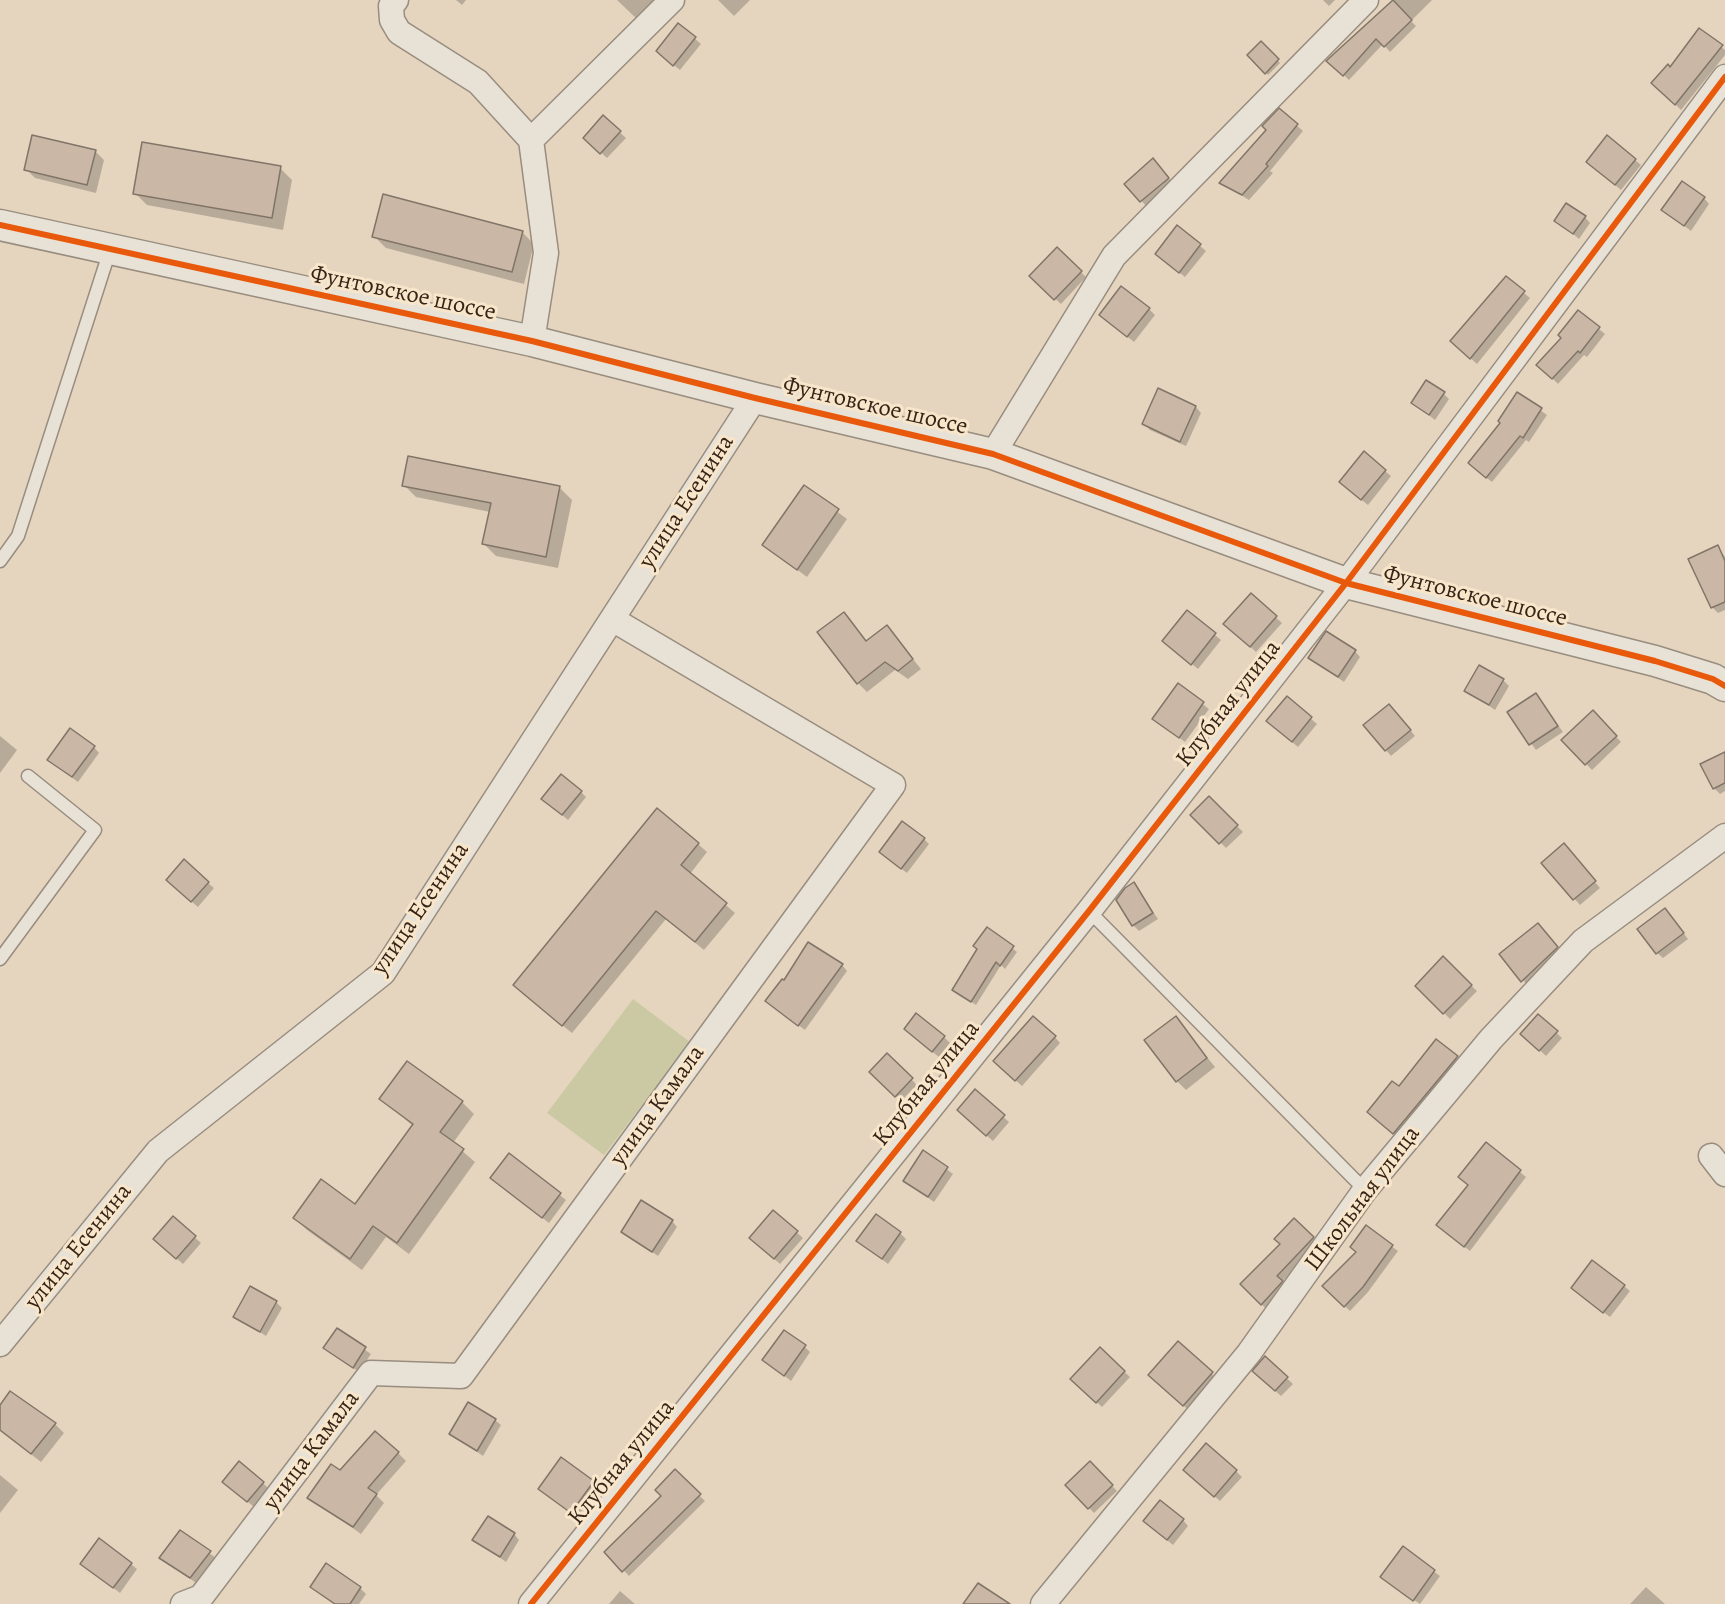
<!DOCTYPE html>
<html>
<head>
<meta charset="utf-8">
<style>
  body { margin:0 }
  canvas { display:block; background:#e5d5be }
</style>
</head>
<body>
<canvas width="1725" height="1604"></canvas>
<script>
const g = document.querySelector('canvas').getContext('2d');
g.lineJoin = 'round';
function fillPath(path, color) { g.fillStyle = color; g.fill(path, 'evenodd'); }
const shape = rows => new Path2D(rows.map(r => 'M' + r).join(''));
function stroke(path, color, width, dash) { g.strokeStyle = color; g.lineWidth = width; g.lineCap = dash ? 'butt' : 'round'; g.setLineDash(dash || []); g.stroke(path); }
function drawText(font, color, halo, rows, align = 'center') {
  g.font = font + ' Alegreya,serif'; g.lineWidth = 6; g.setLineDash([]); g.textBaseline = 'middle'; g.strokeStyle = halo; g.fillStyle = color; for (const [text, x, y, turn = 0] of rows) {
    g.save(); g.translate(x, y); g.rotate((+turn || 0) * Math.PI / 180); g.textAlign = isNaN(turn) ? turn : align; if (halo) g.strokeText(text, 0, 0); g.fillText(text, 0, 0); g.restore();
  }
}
fillPath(shape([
  [633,999,690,1042,604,1155,547,1113]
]), '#cbc9a4');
fillPath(shape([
  [456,0,466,0,462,5],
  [617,0,661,0,640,22],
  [718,0,750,0,734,16],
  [1323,0,1335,0,1329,6],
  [1394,0,1432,0,1411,21,1416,26,1390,52,1383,44,1349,80,1329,61],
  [679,25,701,44,680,70,663,57],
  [1700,30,1725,50,1725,55,1681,110,1653,82,1671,69],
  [1261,43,1280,63,1268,75,1249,55],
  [1279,110,1303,131,1270,171,1273,173,1249,200,1221,183,1268,130],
  [603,117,626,138,607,158,585,138],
  [95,151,104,160,96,193,35,178,26,169],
  [1635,160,1641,165,1621,190,1593,167],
  [1158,166,1174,184,1147,207,1126,184],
  [280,168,292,180,283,230,147,205,135,193],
  [1704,198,1709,204,1691,231,1663,210],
  [1585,217,1590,223,1579,239,1556,220],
  [1178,227,1206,251,1185,277,1162,259],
  [522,232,534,244,524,284,386,248,374,236],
  [1057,249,1086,277,1061,304,1031,276],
  [1506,278,1530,298,1477,364,1458,347],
  [1149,309,1155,315,1134,342,1100,315],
  [1578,312,1605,334,1587,357,1584,355,1558,384,1539,365,1563,338],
  [1444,394,1449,399,1435,420,1413,403],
  [1518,394,1547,415,1529,442,1526,440,1492,482,1475,469],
  [1196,407,1201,413,1186,446,1150,430,1144,424],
  [1385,471,1391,476,1368,505,1346,488],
  [404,485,559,487,572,500,558,568,496,556,484,544,490,512,416,497],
  [804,487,847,519,807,577,764,545],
  [1718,547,1725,557,1725,610,1718,613,1712,607],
  [1251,595,1282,623,1256,652,1231,629],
  [1187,612,1221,640,1198,669,1170,646],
  [843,614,867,642,887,627,921,669,908,679,895,670,867,692,858,683],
  [1355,651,1360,657,1344,682,1310,658],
  [1503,680,1509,686,1495,710,1466,690],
  [1178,685,1209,709,1185,742,1154,719],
  [1536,695,1563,732,1536,750,1509,713],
  [1287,698,1317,724,1298,747,1274,727],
  [1395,711,1415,736,1391,756,1386,750],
  [1593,712,1621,742,1592,770,1563,740],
  [0,736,17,750,0,773],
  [94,747,99,753,78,782,55,765],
  [1725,753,1725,791,1720,794,1714,788],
  [581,792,586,797,568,820,549,804],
  [1209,798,1243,832,1226,848,1193,815],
  [924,839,929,844,907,873,887,858],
  [698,844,707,852,690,874,735,913,704,950,666,919,572,1033,523,994],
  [1569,851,1600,888,1580,905,1543,863],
  [208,883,214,888,198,907,173,886],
  [1134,884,1158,919,1139,931,1133,925],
  [1670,916,1688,939,1663,958,1657,953],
  [987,929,1017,952,1005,969,1001,965,976,1005,954,990,979,950],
  [1544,930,1562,954,1528,986,1501,954],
  [1443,959,1477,991,1450,1019,1417,986],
  [842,965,847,971,805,1030,773,1007],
  [1539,1016,1562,1038,1546,1056,1522,1034],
  [1175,1018,1215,1067,1186,1090,1177,1081],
  [911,1035,944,1037,950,1043,939,1057],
  [1055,1037,1060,1043,1022,1086,1000,1067],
  [1436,1041,1462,1063,1400,1138,1374,1117],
  [887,1055,917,1085,901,1101,871,1072],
  [975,1091,1009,1122,993,1141,964,1116],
  [381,1099,462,1102,474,1114,453,1143,475,1162,409,1254,386,1237,362,1270,307,1230,295,1218,355,1206,413,1126],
  [1486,1144,1526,1177,1470,1251,1444,1231,1470,1186],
  [924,1152,953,1174,934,1202,904,1180],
  [510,1155,566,1200,549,1223,498,1183],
  [773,1212,803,1238,780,1264,756,1243],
  [173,1218,201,1243,183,1264,161,1245],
  [1294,1220,1319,1243,1282,1282,1287,1288,1267,1310,1242,1284,1282,1244],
  [672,1221,677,1227,658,1256,623,1232],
  [1366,1227,1398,1251,1368,1292,1350,1311,1324,1286,1357,1253],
  [900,1233,906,1239,888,1264,858,1241],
  [1624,1286,1630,1291,1610,1317,1578,1293],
  [276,1302,282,1308,266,1336,235,1317],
  [337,1330,371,1354,359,1372,325,1348],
  [1178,1344,1221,1382,1193,1414,1159,1384],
  [805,1347,810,1352,791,1381,764,1360],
  [1100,1349,1130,1377,1102,1407,1072,1379],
  [1266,1359,1293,1384,1281,1396,1260,1377],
  [0,1408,55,1424,64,1433,41,1462,0,1430],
  [495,1420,501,1425,483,1456,451,1434],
  [398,1453,406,1461,376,1495,384,1503,361,1534,309,1497,341,1472],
  [1090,1463,1117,1491,1094,1513,1067,1485],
  [1236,1471,1242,1477,1220,1501,1191,1476],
  [675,1472,705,1501,629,1576,606,1552,663,1496],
  [0,1475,18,1490,0,1513],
  [593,1482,599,1488,577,1517,540,1489],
  [263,1483,268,1488,254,1507,230,1487],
  [1183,1520,1188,1526,1173,1545,1151,1527],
  [180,1532,216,1558,196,1583,161,1558],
  [514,1534,519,1540,506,1562,474,1539],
  [1403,1549,1440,1576,1420,1604,1388,1583],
  [82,1564,131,1564,137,1569,120,1593],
  [312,1587,360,1588,366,1594,359,1604,335,1604],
  [1646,1587,1665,1604,1630,1604],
  [620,1591,635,1604,609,1604]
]), '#0003');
const building = shape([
  [1393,0,1412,20,1384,47,1376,39,1343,76,1326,61,1393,0],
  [678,23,696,37,673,66,656,51,678,23],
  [1699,28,1723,45,1675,105,1651,83,1668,64,1670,67,1699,28],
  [1261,41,1279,59,1265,74,1247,55,1261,41],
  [1279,108,1298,124,1266,164,1268,166,1242,195,1219,183,1266,130,1262,126,1279,108],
  [603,115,621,131,600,154,583,138,603,115],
  [32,135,96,150,87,185,24,170,32,135],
  [1607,135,1636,159,1615,185,1586,162,1607,135],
  [142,142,281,166,272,218,133,194,142,142],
  [1153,158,1169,178,1140,202,1124,184,1153,158],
  [1682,181,1705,197,1684,226,1661,210,1682,181],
  [383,194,523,231,512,272,372,237,383,194],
  [1566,203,1586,216,1573,234,1554,221,1566,203],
  [1177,225,1201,244,1179,273,1155,254,1177,225],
  [1057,247,1082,271,1054,300,1029,276,1057,247],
  [1506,276,1525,291,1470,359,1450,341,1506,276],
  [1121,286,1150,308,1127,337,1099,315,1121,286],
  [1578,310,1600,327,1580,353,1578,351,1552,379,1536,365,1561,338,1558,335,1578,310],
  [1426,380,1445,392,1429,415,1411,403,1426,380],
  [1158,388,1196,406,1180,442,1142,424,1158,388],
  [1517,392,1542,408,1523,438,1520,436,1486,478,1468,463,1500,423,1498,421,1517,392],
  [1364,451,1386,470,1361,500,1339,482,1364,451],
  [408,456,560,486,546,557,482,544,491,503,402,486,408,456],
  [804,485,839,509,797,570,762,545,804,485],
  [1718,545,1725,561,1725,602,1711,608,1688,559,1718,545],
  [1251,593,1277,616,1250,647,1223,624,1251,593],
  [1187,610,1216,633,1191,665,1162,641,1187,610],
  [844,612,866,641,887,625,913,659,898,671,885,662,857,684,817,632,844,612],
  [1326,631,1356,650,1338,677,1308,658,1326,631],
  [1479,665,1504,679,1489,705,1464,691,1479,665],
  [1178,683,1204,702,1179,738,1152,719,1178,683],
  [1536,693,1558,726,1529,745,1507,712,1536,693],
  [1287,696,1312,717,1292,742,1266,721,1287,696],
  [1389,704,1411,730,1385,751,1363,725,1389,704],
  [1593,710,1617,736,1585,765,1561,740,1593,710],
  [70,728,95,746,72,777,47,760,70,728],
  [1725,752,1725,783,1713,789,1700,764,1725,752],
  [561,774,582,791,562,815,541,799,561,774],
  [1209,796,1238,825,1219,844,1190,815,1209,796],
  [657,808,699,843,681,865,727,903,695,942,656,911,562,1026,513,985,657,808],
  [902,821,925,838,901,869,879,852,902,821],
  [1564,843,1596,881,1573,900,1541,863,1564,843],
  [184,859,209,882,191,902,166,880,184,859],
  [1134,882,1153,913,1132,926,1116,900,1125,888,1134,882],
  [1665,908,1684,933,1656,954,1637,929,1665,908],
  [1538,923,1558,947,1521,982,1499,954,1538,923],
  [987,927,1014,946,1000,966,996,962,971,1002,952,990,977,949,973,946,987,927],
  [808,942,843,964,798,1026,765,1001,782,979,784,980,808,942],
  [1443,956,1472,985,1443,1014,1415,986,1443,956],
  [916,1013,945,1036,932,1052,904,1029,916,1013],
  [1538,1014,1558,1031,1539,1051,1520,1034,1538,1014],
  [1033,1016,1056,1036,1015,1081,993,1061,1033,1016],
  [1176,1016,1207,1058,1176,1082,1144,1040,1176,1016],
  [1436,1039,1458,1056,1393,1134,1367,1112,1392,1081,1399,1086,1436,1039],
  [887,1053,913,1078,895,1097,869,1072,887,1053],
  [407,1061,463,1101,440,1132,464,1149,397,1243,373,1226,350,1259,293,1218,321,1179,355,1204,413,1124,379,1099,407,1061],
  [975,1089,1005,1115,986,1136,957,1110,975,1089],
  [1486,1142,1521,1170,1464,1247,1436,1225,1468,1185,1458,1177,1486,1142],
  [923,1150,948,1167,928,1197,903,1181,923,1150],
  [509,1153,561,1193,542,1218,490,1178,509,1153],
  [641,1200,673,1220,652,1252,621,1232,641,1200],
  [773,1210,798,1231,774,1259,749,1238,773,1210],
  [876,1214,901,1232,882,1259,856,1241,876,1214],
  [173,1216,196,1236,176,1259,153,1239,173,1216],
  [1294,1218,1314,1237,1277,1276,1283,1281,1261,1305,1240,1284,1280,1244,1274,1239,1294,1218],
  [1366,1225,1393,1245,1363,1287,1344,1307,1322,1286,1356,1252,1350,1247,1366,1225],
  [1592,1260,1625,1285,1603,1313,1571,1288,1592,1260],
  [250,1286,277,1301,260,1332,233,1317,250,1286],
  [337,1328,366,1347,353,1368,323,1348,337,1328],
  [784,1330,806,1345,784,1376,762,1360,784,1330],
  [1178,1341,1213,1372,1183,1406,1148,1375,1178,1341],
  [1100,1347,1125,1371,1096,1403,1070,1379,1100,1347],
  [1265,1356,1288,1377,1275,1391,1252,1371,1265,1356],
  [10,1391,56,1423,31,1454,0,1430,0,1405,10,1391],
  [468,1402,496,1419,477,1451,449,1434,468,1402],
  [375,1431,399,1452,368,1488,377,1494,353,1527,307,1498,331,1464,340,1470,375,1431],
  [1206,1443,1237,1470,1214,1497,1183,1470,1206,1443],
  [561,1457,594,1481,571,1513,538,1489,561,1457],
  [239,1461,264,1482,247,1502,222,1482,239,1461],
  [1090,1461,1113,1485,1088,1509,1065,1485,1090,1461],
  [675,1469,701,1494,622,1572,604,1552,661,1496,655,1490,675,1469],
  [1160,1500,1184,1519,1167,1540,1143,1521,1160,1500],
  [488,1516,515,1533,500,1557,472,1540,488,1516],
  [180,1530,211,1551,190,1578,159,1558,180,1530],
  [99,1538,132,1563,113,1588,80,1564,99,1538],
  [1403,1546,1435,1570,1413,1601,1380,1577,1403,1546],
  [326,1563,361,1587,350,1604,335,1604,310,1587,326,1563],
  [978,1583,1010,1604,963,1604,978,1583]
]);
fillPath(building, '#cbb7a5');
stroke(building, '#807568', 1.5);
const service = shape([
  [0,561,18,536,110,250],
  [1089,911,1365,1190],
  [0,959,95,830,28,776]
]);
const minor = shape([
  [396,0,391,6,392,20,399,32,478,82,531,140],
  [532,341,546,253,531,140,672,0],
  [993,454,1114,256,1366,0],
  [1711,1156,1725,1174],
  [0,1344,158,1151,383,973,755,398],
  [183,1604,201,1597,371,1373,461,1376,893,785,612,619],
  [531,1604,1089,911,1346,583,1725,77],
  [1043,1604,1249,1353,1365,1190,1491,1039,1583,941,1725,836]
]);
const tertiary = shape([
  [0,225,532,341,755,398,993,454,1346,583,1655,661,1713,679,1725,686]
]);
stroke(service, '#988d7f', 15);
stroke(minor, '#988d7f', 27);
stroke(tertiary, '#988d7f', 33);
stroke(service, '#e8e1d6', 12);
stroke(minor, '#e8e1d6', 24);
stroke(tertiary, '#e8e1d6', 30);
stroke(shape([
  [0,225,532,341,755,398,993,454,1346,583,1655,661,1713,679,1725,686],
  [531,1604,1089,911,1346,583,1725,77]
]), '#e8590c', 6);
drawText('24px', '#372418', '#f8e6cb', [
  ["Фунтовское шоссе",403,294,12],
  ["Фунтовское шоссе",875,407,13],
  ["улица Есенина",687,502,-57],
  ["Фунтовское шоссе",1475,597,14],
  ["Клубная улица",1229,704,-52],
  ["улица Есенина",421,909,-56],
  ["Клубная улица",927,1084,-51],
  ["улица Камала",658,1106,-54],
  ["Школьная улица",1363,1199,-53],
  ["улица Есенина",79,1247,-51],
  ["улица Камала",312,1451,-53],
  ["Клубная улица",622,1463,-51]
]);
</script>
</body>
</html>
